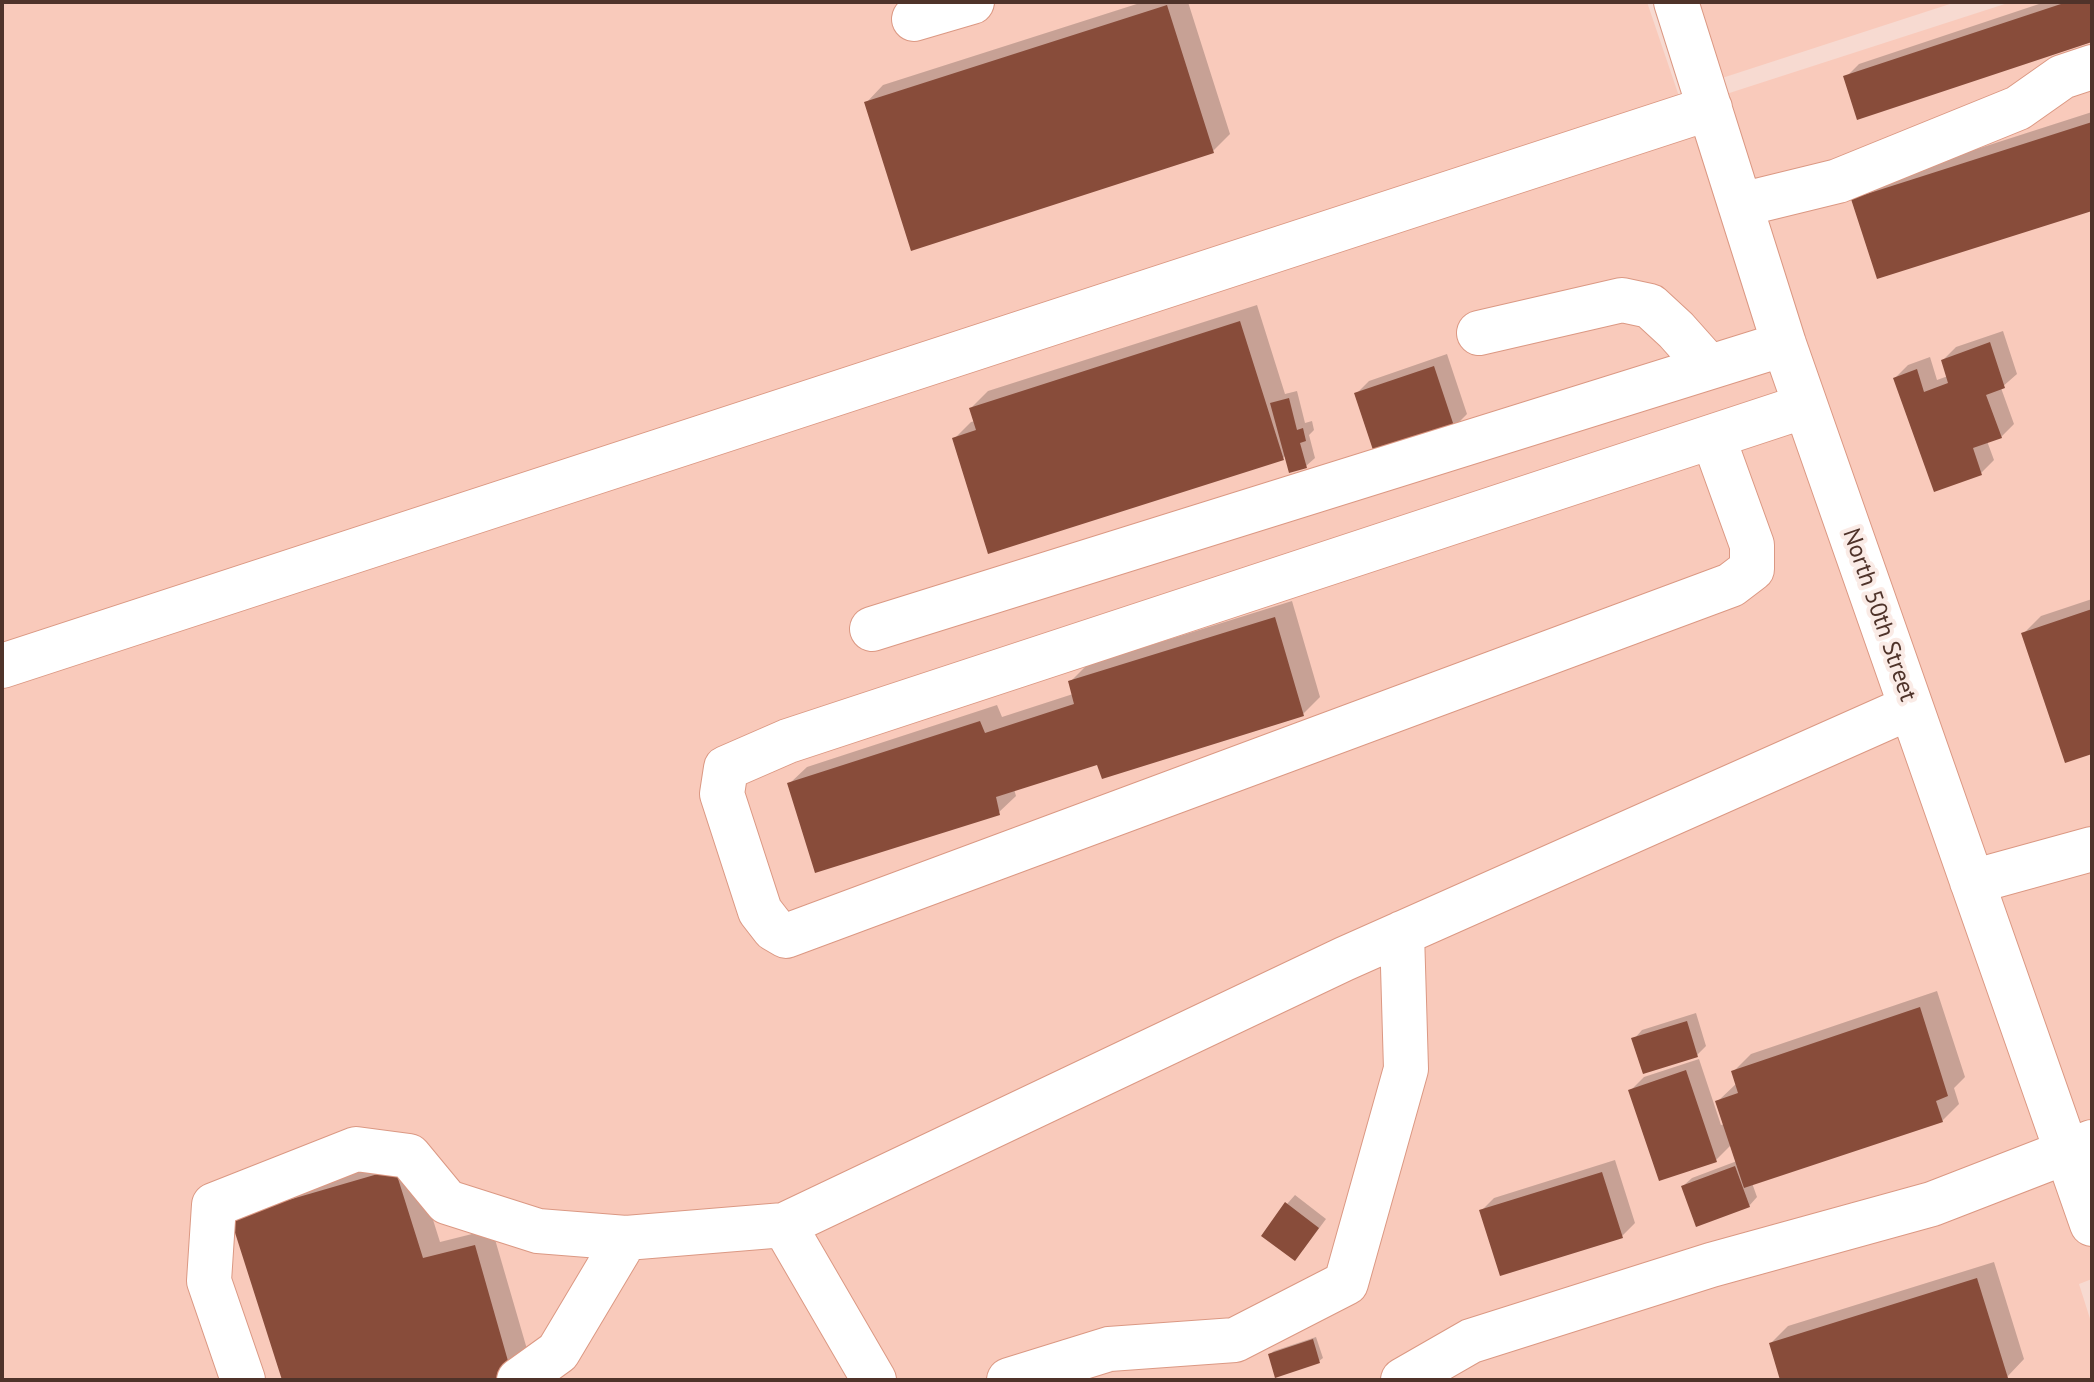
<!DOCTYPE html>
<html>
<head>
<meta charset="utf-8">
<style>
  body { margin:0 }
  #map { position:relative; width:2094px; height:1382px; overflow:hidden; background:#f7dad1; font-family:"PT Sans",sans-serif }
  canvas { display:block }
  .frame { position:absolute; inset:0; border:4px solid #4f332a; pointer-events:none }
</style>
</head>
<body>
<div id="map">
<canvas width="2094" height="1382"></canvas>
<div class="frame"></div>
</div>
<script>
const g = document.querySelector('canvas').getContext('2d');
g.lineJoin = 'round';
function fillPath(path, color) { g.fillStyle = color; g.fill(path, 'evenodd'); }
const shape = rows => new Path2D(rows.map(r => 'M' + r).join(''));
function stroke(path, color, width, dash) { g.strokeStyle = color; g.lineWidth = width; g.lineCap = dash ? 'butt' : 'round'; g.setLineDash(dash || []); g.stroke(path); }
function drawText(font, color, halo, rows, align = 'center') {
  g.font = font + ' "PT Sans",sans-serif'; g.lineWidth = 8; g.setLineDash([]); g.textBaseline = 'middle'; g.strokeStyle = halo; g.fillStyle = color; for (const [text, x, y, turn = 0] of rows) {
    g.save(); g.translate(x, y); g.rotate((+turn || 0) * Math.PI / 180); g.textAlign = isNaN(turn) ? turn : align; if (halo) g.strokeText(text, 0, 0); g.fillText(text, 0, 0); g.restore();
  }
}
fillPath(shape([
  [2,2,1647,2,1683,108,2011,2,2092,2,2092,1279,2079,1284,2092,1325,2092,1380,2,1380],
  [1695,2,1956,2,1719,79]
]), '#f9cabb');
fillPath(shape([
  [1143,2,1188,2,1230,134,1213,151,866,103,883,85],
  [2045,2,2092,2,2092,39,1846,77,1859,64],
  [2092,112,2092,209,1853,200,1871,183],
  [1257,305,1285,394,1297,391,1305,423,1312,421,1314,430,1309,435,1315,458,1306,466,1286,455,1283,458,954,439,971,422,975,421,971,408,988,391],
  [2003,331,2017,374,2001,388,2014,424,2001,437,1987,441,1994,460,1981,473,1895,378,1908,365,1930,357,1937,380,1948,376,1943,360,1956,347],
  [1447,354,1467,414,1454,427,1356,394,1369,381],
  [2092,599,2092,752,2023,634,2041,616],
  [1292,601,1320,697,1303,714,1098,762,1014,789,1016,796,998,813,789,784,807,767,997,705,1002,717,1073,694,1070,682,1087,665],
  [1937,991,1965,1077,1954,1088,1959,1104,1942,1121,1752,1183,1757,1197,1749,1206,1683,1186,1692,1178,1737,1161,1732,1144,1716,1160,1631,1090,1644,1077,1699,1059,1721,1125,1725,1124,1718,1101,1737,1083,1734,1071,1751,1054],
  [1696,1013,1706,1046,1697,1055,1634,1039,1642,1030],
  [412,1153,440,1242,492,1229,529,1356,487,1380,284,1380,250,1201],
  [1615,1160,1635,1223,1622,1236,1481,1211,1494,1198],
  [1295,1195,1326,1219,1303,1250,1287,1204],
  [1994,1262,2024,1359,2007,1377,1996,1380,1782,1380,1771,1343,1788,1326],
  [1316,1337,1323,1358,1319,1361,1270,1354,1274,1351]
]), '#0003');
fillPath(shape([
  [2067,2,2092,2,2092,42,1857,120,1843,76],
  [1167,5,1214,153,911,251,864,102],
  [2092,122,2092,211,1877,279,1851,199],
  [1240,321,1284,460,988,554,952,438,976,430,969,408],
  [1990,342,2005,388,1986,395,2002,438,1973,448,1982,475,1934,492,1893,378,1917,369,1924,392,1948,383,1941,360],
  [1434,366,1455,429,1375,456,1354,393],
  [1289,398,1297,430,1303,428,1306,441,1300,443,1307,468,1289,473,1270,403],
  [2092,609,2092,754,2065,763,2021,633],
  [1275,617,1304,716,1102,779,1097,765,996,797,1000,815,815,873,787,783,980,721,985,733,1074,704,1068,681],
  [1920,1007,1948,1096,1936,1101,1943,1122,1744,1188,1715,1101,1738,1093,1731,1071],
  [1687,1021,1698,1057,1643,1074,1631,1038],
  [1686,1070,1717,1162,1659,1181,1628,1090],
  [1735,1166,1750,1207,1696,1227,1681,1186],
  [395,1169,423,1258,475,1245,512,1375,494,1380,282,1380,230,1217],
  [1602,1172,1623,1238,1500,1276,1479,1210],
  [1285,1202,1319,1228,1295,1261,1261,1236],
  [1977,1278,2008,1378,2003,1380,1780,1380,1769,1343],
  [1313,1339,1320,1363,1275,1378,1268,1354]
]), '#884c3a');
const minor = shape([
  [1676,2,1784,344,2092,1224],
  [914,19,972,2],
  [1740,205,1838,181,2018,108,2062,77,2092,67],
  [1479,333,1622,300,1650,306,1676,330,1709,367],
  [1713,437,1752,545,1752,569,1731,585,786,936,774,929,760,911,722,794,726,768,788,741,1805,406],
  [872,629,1784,344],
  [2,666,1710,108],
  [1972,882,2092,849],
  [784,1225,874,1380],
  [243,1380,209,1281,214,1205,356,1149,409,1156,447,1202,538,1231,626,1238,784,1225,1344,959,1911,707],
  [519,1380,558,1352,626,1238],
  [1009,1380,1109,1349,1235,1340,1346,1283,1406,1069,1402,933],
  [1403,1380,1471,1341,1711,1265,1932,1204,2092,1142]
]);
stroke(minor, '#db9883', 46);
stroke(minor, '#fff', 44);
drawText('24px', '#4f332a', '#faebe6', [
  ["North 50th Street",1879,615,71]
]);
</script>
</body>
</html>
